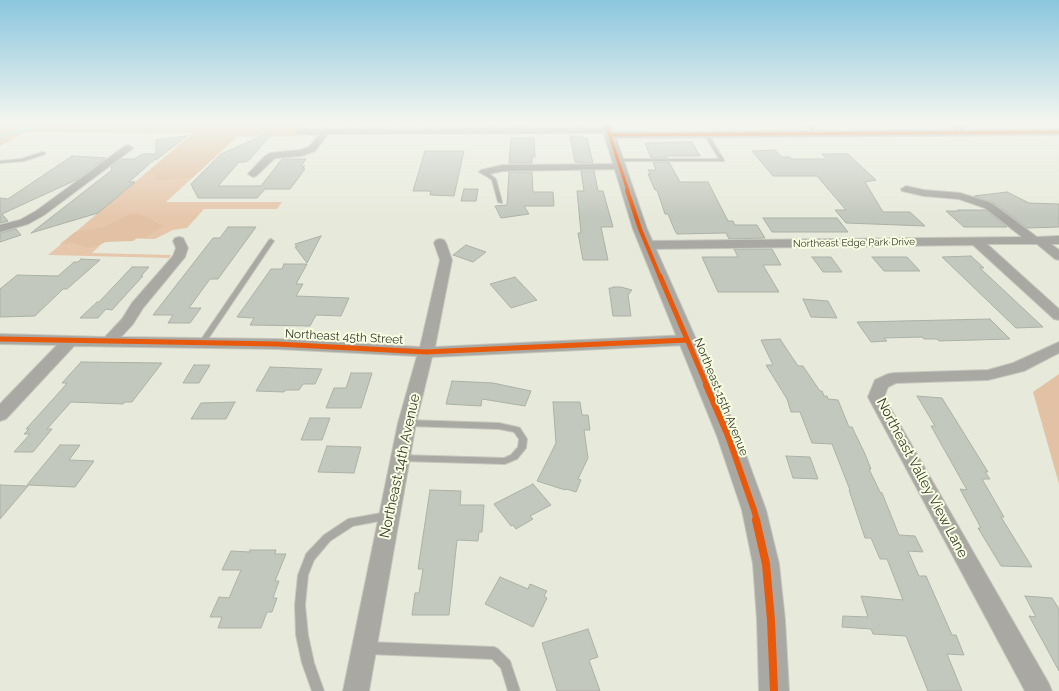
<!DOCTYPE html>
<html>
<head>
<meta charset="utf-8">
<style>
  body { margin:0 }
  canvas { display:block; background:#e7eadb }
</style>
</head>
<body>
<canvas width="1059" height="691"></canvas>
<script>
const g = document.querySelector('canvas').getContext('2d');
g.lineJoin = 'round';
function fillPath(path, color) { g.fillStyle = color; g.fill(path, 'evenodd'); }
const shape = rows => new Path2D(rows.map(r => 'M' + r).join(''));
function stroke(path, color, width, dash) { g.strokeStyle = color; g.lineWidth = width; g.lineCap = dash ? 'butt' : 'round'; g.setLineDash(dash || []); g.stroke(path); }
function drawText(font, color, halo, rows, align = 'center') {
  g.font = font + ' Raleway,sans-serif'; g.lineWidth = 4; g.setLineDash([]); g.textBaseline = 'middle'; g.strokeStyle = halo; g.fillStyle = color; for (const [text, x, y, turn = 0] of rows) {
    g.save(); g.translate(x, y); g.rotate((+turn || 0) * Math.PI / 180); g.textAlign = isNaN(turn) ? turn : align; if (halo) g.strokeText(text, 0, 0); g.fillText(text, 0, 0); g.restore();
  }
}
fillPath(shape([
  [190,136,237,137,166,202,282,202,277,209,204,209,187,228,173,230,155,239,108,238,92,253,171,255,169,258,48,255]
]), '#e6c7ac');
fillPath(shape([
  [0,121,309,121,297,136,237,137,193,177,158,181,153,180,158,174,144,175,193,133,26,132,0,146],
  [137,213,145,216,163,226,146,238,137,238,133,241,106,242,91,248,84,247,74,243,60,244,75,232,104,227,130,214],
  [1059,374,1059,484,1033,392]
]), '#e2c1a5');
stroke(shape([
  [0,136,43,125,71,121]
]), '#a0e0cf', 3);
const building = shape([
  [275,130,250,159,246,162,239,162,218,186,261,186,282,159,306,159,301,166,305,166,302,169,305,169,290,189,265,189,257,198,198,198,191,184,221,154,275,130],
  [187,136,156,160,156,158,129,182,135,182,98,213,31,233,112,170,111,167,122,159,135,159,142,154,156,154,156,140,187,136],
  [570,136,583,136,583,138,587,138,593,163,575,162,570,136],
  [511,138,534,138,535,157,532,157,532,163,509,163,511,138],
  [692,142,700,156,666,156,667,158,651,158,645,143,692,142],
  [775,150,782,157,790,157,791,159,827,159,822,154,848,154,876,180,865,182,883,212,910,212,925,226,846,223,835,210,846,210,817,176,773,176,752,151,775,150],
  [425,151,464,151,454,196,431,195,430,195,431,191,413,191,425,151],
  [72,156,106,158,76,180,2,214,8,221,0,223,0,198,8,199,72,156],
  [653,162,669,162,680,182,708,182,728,221,733,221,735,225,757,225,765,238,729,239,726,233,677,234,675,231,668,214,665,214,657,190,655,190,648,174,651,174,648,170,656,170,653,162],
  [581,171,594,171,598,191,603,191,613,227,601,227,608,260,583,260,578,233,581,233,577,191,584,191,581,171],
  [509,172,532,172,533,192,553,192,554,206,524,206,529,214,501,218,495,206,507,205,509,172],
  [464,189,478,189,476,201,461,201,464,189],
  [1007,192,1029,203,1059,204,1059,227,1027,228,994,203,974,196,1007,192],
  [958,210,986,210,1007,227,964,227,946,211,959,211,958,210],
  [763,218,837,218,848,232,772,232,763,218],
  [228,227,256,227,218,279,210,279,189,308,201,308,190,323,168,323,173,315,153,315,213,238,220,238,228,227],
  [16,229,21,235,0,242,0,233,16,229],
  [321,236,308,261,307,263,295,247,297,247,295,244,321,236],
  [466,245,486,252,473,262,453,255,466,245],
  [734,249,772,249,781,265,763,265,779,292,718,292,702,257,738,257,734,249],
  [971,256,984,268,980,268,1043,327,1016,328,942,257,971,256],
  [812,257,831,257,842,272,823,272,812,257],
  [872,257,907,257,920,271,884,271,872,257],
  [81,259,100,260,67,289,63,289,35,316,0,317,0,289,17,275,58,276,74,262,78,262,81,259],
  [284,264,307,264,296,284,303,284,296,296,349,298,341,316,316,315,310,326,250,325,254,318,237,317,271,269,282,269,284,264],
  [132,267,149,267,141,276,143,276,112,310,106,309,98,318,80,318,97,302,99,302,132,267],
  [515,277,537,300,511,308,490,284,515,277],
  [613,287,621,287,632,290,628,295,631,316,613,316,609,288,613,288,613,287],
  [803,299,828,301,837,318,811,317,803,299],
  [990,319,1010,339,939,341,937,339,924,339,922,337,884,338,887,341,871,342,857,322,990,319],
  [780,339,798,366,803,366,820,391,822,391,824,396,827,396,828,399,838,400,849,427,852,427,865,454,871,469,869,469,880,492,882,493,899,535,915,536,923,552,908,551,919,576,926,576,952,635,956,635,964,655,947,654,962,691,928,691,906,636,873,634,871,629,842,627,843,616,868,617,861,596,903,600,887,559,880,559,871,538,865,538,849,490,850,490,832,444,812,443,800,412,791,412,787,399,766,365,773,365,761,340,780,339],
  [81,362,162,363,132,402,125,402,123,404,71,402,47,429,52,429,33,452,14,452,30,434,24,434,29,429,26,429,63,388,67,383,62,383,81,362],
  [194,365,210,365,199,383,183,383,194,365],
  [270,367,322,369,315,384,303,384,299,390,286,390,284,392,256,391,270,367],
  [351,373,372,373,361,408,326,408,334,388,346,388,351,373],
  [452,381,493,383,531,391,525,406,482,399,481,406,446,404,452,381],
  [917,396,942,398,988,472,985,472,990,479,982,479,1004,517,1001,517,1032,567,1001,566,978,528,981,528,960,489,967,490,931,426,935,426,917,396],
  [235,402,226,419,191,419,201,403,235,402],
  [553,402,580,402,582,415,588,415,590,430,584,430,588,458,578,479,581,480,576,492,566,489,565,490,537,481,556,443,553,402],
  [310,418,330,418,322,440,301,440,310,418],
  [60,445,80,445,69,460,94,461,75,487,27,485,60,445],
  [327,446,361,447,354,473,318,472,327,446],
  [786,456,810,457,818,479,793,478,786,456],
  [533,484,551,505,530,516,533,519,516,529,513,525,511,526,494,504,533,484],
  [0,485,28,486,0,519,0,485],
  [430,490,461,491,460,505,484,505,482,532,479,532,478,541,457,540,449,615,412,615,415,593,419,593,423,569,418,569,430,490],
  [250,550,276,550,275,554,286,554,275,581,279,581,273,598,277,598,272,612,267,612,261,628,218,628,222,617,210,617,219,597,229,598,241,570,222,570,231,551,250,552,250,550],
  [500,577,528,589,530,584,547,591,544,596,547,598,533,627,485,604,500,577],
  [1025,596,1052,598,1059,609,1059,671,1029,616,1036,617,1025,596],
  [588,629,598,657,589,660,600,691,557,691,542,643,588,629]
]);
fillPath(building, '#c3c8be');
stroke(building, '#acb1a7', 1);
const service = shape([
  [804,121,808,121,818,133,818,135,816,135,804,121],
  [706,133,708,134,724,160,724,161,618,161,616,160,618,159,719,159,704,134,706,133],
  [43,152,45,153,45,154,24,161,0,163,0,161,21,159,43,152],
  [482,171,486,171,496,179,502,202,502,203,498,202,492,180,482,173,482,171],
  [271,239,274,241,204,345,200,345,199,343,200,341,269,240,271,239],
  [408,420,499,423,517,427,520,428,527,439,526,448,517,459,505,464,401,461,398,460,397,458,398,456,401,455,504,458,511,455,518,447,519,439,514,432,499,429,408,426,405,425,404,423,405,421,408,420],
  [387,512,390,513,392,516,390,519,353,526,330,541,314,560,308,575,305,605,308,635,314,663,324,691,312,691,302,663,296,635,295,605,298,575,305,557,306,554,324,535,348,519,387,512],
  [368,642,494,647,498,649,510,661,520,691,508,691,501,668,492,659,368,654,364,652,362,648,364,644,368,642]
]);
const minor = shape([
  [944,121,953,121,970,133,966,136,963,135,944,121],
  [608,128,612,131,611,133,328,134,315,151,301,156,275,158,256,176,253,177,248,174,264,157,270,153,300,150,309,147,319,135,297,134,296,132,297,130,300,129,608,128],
  [128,145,133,148,131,150,44,215,28,224,0,232,0,225,20,220,36,211,125,146,128,145],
  [620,164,625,167,623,169,503,171,484,175,479,172,481,170,503,165,620,164],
  [906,186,924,190,960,193,986,201,993,204,1037,237,1059,236,1059,244,1051,244,1059,250,1059,260,1055,259,1037,244,987,244,1059,309,1059,320,1054,319,973,245,648,249,644,248,642,245,644,242,648,241,1022,237,985,208,959,199,924,196,902,191,901,189,906,186],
  [179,237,183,238,188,248,185,257,143,308,133,324,121,337,277,339,420,347,440,260,434,243,436,240,440,239,444,240,446,243,452,260,435,347,687,335,692,337,694,340,692,343,687,345,432,357,416,423,369,691,343,691,398,423,417,356,277,349,74,346,6,419,0,421,0,404,57,345,0,344,0,334,105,337,122,319,132,303,173,256,176,248,173,241,175,238,179,237],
  [1059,342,1059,353,1024,371,988,380,896,383,888,387,884,397,1048,682,1052,691,1025,691,868,397,875,380,888,374,894,373,988,370,1013,363,1059,342]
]);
const tertiary = shape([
  [600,121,610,121,614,132,1059,129,1059,135,616,138,647,229,739,436,766,510,779,564,785,620,789,691,759,691,757,620,753,564,742,510,717,436,633,229,600,121]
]);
stroke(service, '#c6c8be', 2);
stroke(minor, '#c6c8be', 2);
stroke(tertiary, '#c6c8be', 2);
fillPath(service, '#a9a8a3');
fillPath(minor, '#a9a8a3');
fillPath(tertiary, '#a9a8a3');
stroke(shape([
  [605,121,628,191],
  [610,135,1059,132]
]), '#e8590c', 3);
stroke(shape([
  [627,190,640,229,660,277]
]), '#e8590c', 4);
stroke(shape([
  [660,276,707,386],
  [0,339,277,344,426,352,687,340]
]), '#e8590c', 5);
stroke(shape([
  [706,385,728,436,754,510,757,521]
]), '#e8590c', 6);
stroke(shape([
  [756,520,766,564,771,620,774,691]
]), '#e8590c', 8);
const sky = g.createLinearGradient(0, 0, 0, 218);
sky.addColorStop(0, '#8bc6de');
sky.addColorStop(0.56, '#f4f6ef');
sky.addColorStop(1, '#f4f6ef00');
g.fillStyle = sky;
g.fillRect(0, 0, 1059, 218);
drawText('10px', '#36392e', '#f8fee2', [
  ["Northeast Edge Park Drive",854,243,-1]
]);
drawText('12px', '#36392e', '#f8fee2', [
  ["Northeast 45th Street",344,337,3],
  ["Northeast 15th Avenue",721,397,68]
]);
drawText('14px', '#36392e', '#f8fee2', [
  ["Northeast 14th Avenue",400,466,-78],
  ["Northeast Valley View Lane",922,478,62]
]);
</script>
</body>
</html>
